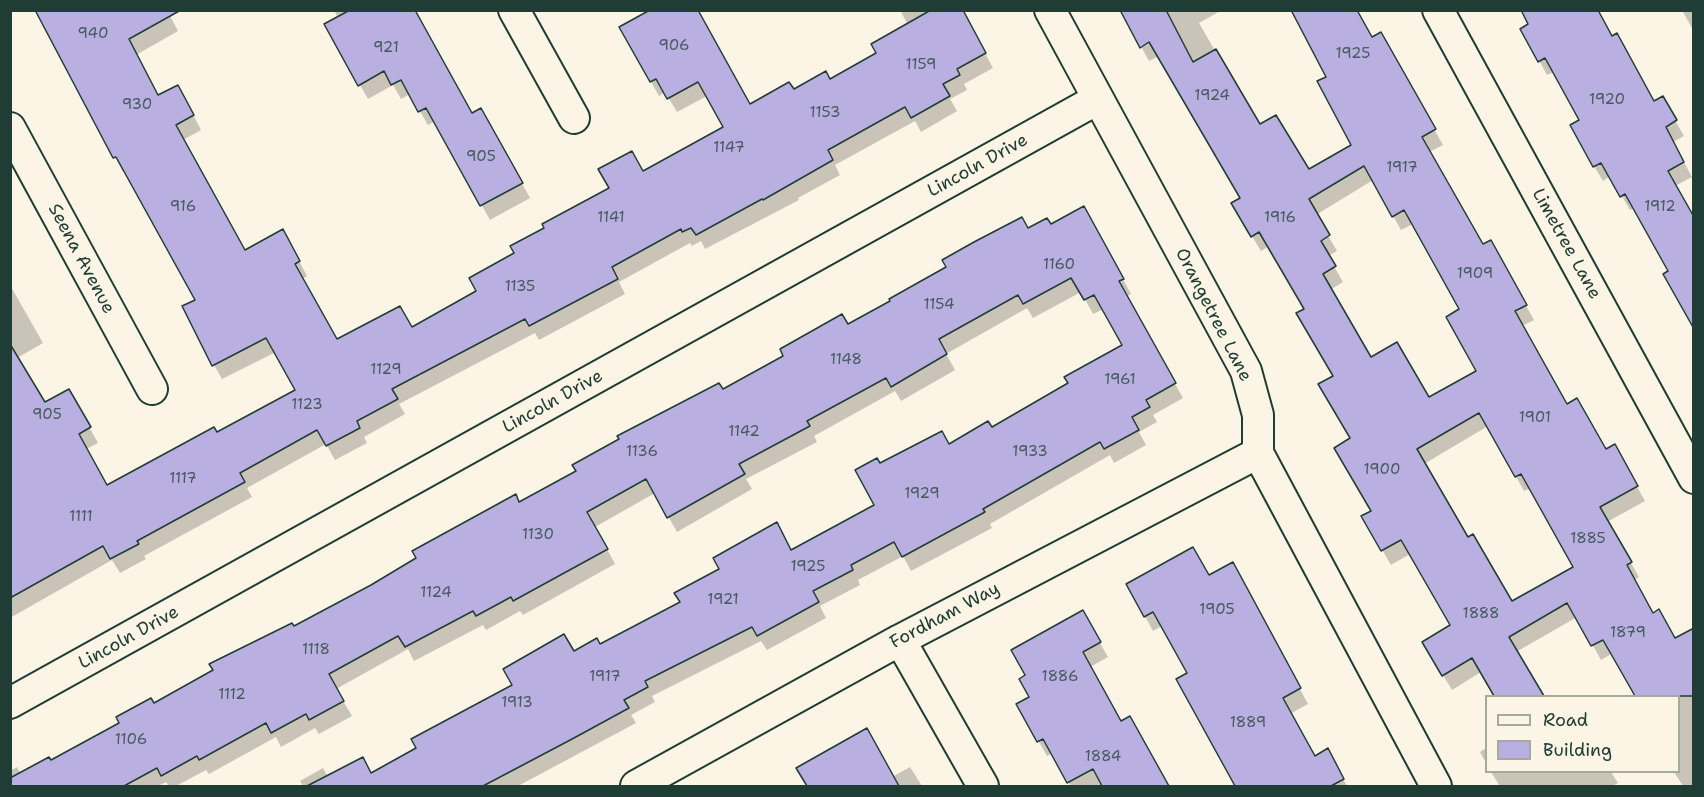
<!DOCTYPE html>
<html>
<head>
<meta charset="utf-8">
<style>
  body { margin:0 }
  #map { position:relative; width:1704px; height:797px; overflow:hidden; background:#fcf5e5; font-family:"Shantell Sans",sans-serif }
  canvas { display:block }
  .frame { position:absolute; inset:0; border:12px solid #1f3d34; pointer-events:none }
  .legend { position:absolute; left:1485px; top:695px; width:195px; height:78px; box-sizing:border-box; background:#fcf5e5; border:2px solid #a4ab9e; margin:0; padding:8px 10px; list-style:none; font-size:18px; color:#1f3d34 }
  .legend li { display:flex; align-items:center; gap:12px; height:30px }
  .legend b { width:30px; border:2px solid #a4ab9e }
</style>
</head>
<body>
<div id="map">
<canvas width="1704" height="797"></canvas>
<div class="frame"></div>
<ul class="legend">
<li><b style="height:8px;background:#fcf5e5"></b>Road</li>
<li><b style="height:16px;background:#b9afe0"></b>Building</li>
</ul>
</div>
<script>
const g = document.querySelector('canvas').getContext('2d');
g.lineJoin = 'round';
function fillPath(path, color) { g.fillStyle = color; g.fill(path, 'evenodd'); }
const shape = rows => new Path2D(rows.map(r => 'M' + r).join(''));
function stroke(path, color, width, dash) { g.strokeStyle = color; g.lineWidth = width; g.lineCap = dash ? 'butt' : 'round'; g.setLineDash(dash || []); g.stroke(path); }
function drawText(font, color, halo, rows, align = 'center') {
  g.font = font + ' "Shantell Sans",sans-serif'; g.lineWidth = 4.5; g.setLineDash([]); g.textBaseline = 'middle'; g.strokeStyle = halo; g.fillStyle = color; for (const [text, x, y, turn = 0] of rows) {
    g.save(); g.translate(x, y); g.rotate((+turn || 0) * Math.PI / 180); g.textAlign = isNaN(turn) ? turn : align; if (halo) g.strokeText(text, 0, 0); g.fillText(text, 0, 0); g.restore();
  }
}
fillPath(shape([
  [36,10,167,10,178,31,136,55,158,97,186,101,201,130,183,140,245,252,291,246,307,276,302,279,336,341,411,329,478,292,516,254,643,173,725,128,707,96,677,112,665,92,659,96,621,28,749,106,830,81,878,54,908,25,900,10,962,10,993,68,964,84,967,90,950,99,957,111,921,132,915,121,835,165,840,175,798,198,799,200,705,249,701,241,692,246,690,243,619,282,625,294,539,340,535,333,399,404,405,414,364,437,367,443,335,460,326,444,247,488,252,497,144,556,146,559,120,573,112,560,10,618,10,285,43,343,17,358,45,404,69,391,98,443,86,449,107,487,217,434,297,391,276,352,222,379,214,365,197,300,126,171,123,172,115,157],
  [334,10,414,10,472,115,481,110,530,198,490,220,435,121,428,125,410,94,401,99,393,85,368,99,326,25,338,18],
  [1121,10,1222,10,1199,23,1259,127,1308,171,1353,145,1328,77,1381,34,1443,145,1429,152,1483,246,1490,242,1534,320,1522,326,1566,406,1605,451,1614,446,1645,501,1607,522,1639,577,1634,580,1653,614,1675,640,1694,630,1694,786,1683,786,1674,772,1678,772,1678,696,1637,696,1613,653,1601,660,1577,617,1516,652,1542,696,1495,696,1481,672,1452,690,1424,643,1452,626,1410,554,1391,565,1363,517,1372,512,1335,376,1306,309,1269,246,1261,251,1241,218,1242,198,1159,56,1149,61],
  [1373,180,1401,230,1413,224,1461,310,1478,372,1428,399,1370,359,1330,290,1343,282,1328,256,1337,251,1316,215],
  [1488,426,1524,491,1531,488,1575,568,1511,603,1467,539,1424,464],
  [1682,10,1694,10,1694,32,1692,28],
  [1522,29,1611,38,1654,102,1662,98,1684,136,1673,142,1692,177,1675,186,1670,272,1634,208,1630,210,1610,176,1603,181,1594,166,1581,121,1554,72,1547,75],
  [1092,223,1131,294,1126,297,1183,398,1153,415,1157,422,1139,432,1146,445,1114,463,1110,455,990,524,992,528,911,571,903,556,858,580,860,585,820,606,826,618,767,650,761,641,652,696,655,702,631,715,636,723,518,786,303,786,300,781,323,768,328,777,371,774,418,749,573,653,600,646,876,506,879,465,949,446,991,429,1070,384,1124,346,1104,309,1093,314,1081,292,1033,318,1027,308,946,354,955,370,901,401,895,391,814,436,817,442,746,479,752,489,677,532,655,493,595,527,615,564,523,615,520,611,486,630,483,625,414,661,408,649,336,689,352,716,319,734,315,728,281,747,276,737,209,774,206,770,176,786,169,786,166,782,158,786,10,786,10,771,17,767,21,774,50,762,722,391,1028,230],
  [1208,577,1240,579,1308,704,1290,714,1314,758,1327,750,1347,786,1253,786,1162,626,1153,631,1128,585],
  [1082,612,1108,657,1090,667,1121,722,1130,718,1168,786,1071,786,1052,753,1047,756,1018,705,1031,698,1027,676],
  [1486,748,1486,763,1480,752],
  [910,767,922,786,809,786,798,768,892,777],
  [1491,772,1611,772,1618,783,1612,786,1500,786]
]), '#0003');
const building = shape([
  [35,10,181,10,129,39,158,95,178,85,194,115,176,125,245,250,283,229,300,261,295,264,337,339,400,306,412,327,476,291,469,278,514,253,510,246,544,228,542,224,609,188,598,169,632,151,643,171,723,127,698,82,667,99,656,79,650,82,619,27,650,10,698,10,750,104,789,82,794,89,826,71,830,79,876,53,871,44,931,10,963,10,986,53,957,69,960,75,943,84,950,96,911,118,905,107,828,150,833,160,763,200,762,199,696,235,691,228,682,232,681,229,612,267,618,279,529,326,525,319,392,389,398,399,357,421,360,428,326,446,317,430,240,473,245,482,137,541,139,544,110,559,103,546,10,598,10,344,45,402,69,389,91,427,79,434,107,485,214,427,217,432,295,390,266,338,212,366,182,306,195,300,116,157,113,158,35,10],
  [350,10,415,10,472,113,481,108,523,183,480,206,426,108,418,112,401,80,391,85,384,71,358,86,324,24,350,10],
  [1120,10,1166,10,1193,62,1216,49,1260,124,1276,115,1309,169,1351,145,1317,81,1326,77,1291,10,1357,10,1372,37,1381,32,1436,129,1422,137,1483,244,1491,240,1527,305,1515,311,1567,404,1577,398,1606,449,1615,444,1638,486,1600,507,1632,562,1627,565,1653,613,1659,609,1675,638,1694,628,1694,696,1635,696,1603,640,1591,646,1567,603,1509,637,1544,696,1494,696,1472,658,1442,676,1422,642,1450,625,1401,540,1381,551,1361,516,1371,511,1334,448,1350,438,1318,384,1333,376,1296,313,1304,309,1259,232,1251,237,1231,203,1240,198,1149,42,1140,48,1120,10],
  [1364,166,1392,217,1404,210,1459,309,1446,317,1476,371,1429,397,1397,342,1371,357,1323,274,1336,266,1321,241,1330,235,1309,199,1364,166],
  [1479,413,1515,477,1521,474,1573,567,1512,601,1473,534,1468,537,1417,449,1479,413],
  [1521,10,1598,10,1612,36,1617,33,1654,101,1663,96,1677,120,1666,127,1684,162,1668,171,1694,217,1694,329,1663,274,1668,271,1625,194,1620,197,1601,163,1593,167,1570,125,1579,120,1545,58,1538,62,1520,29,1528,24,1521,10],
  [1084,206,1124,279,1119,281,1176,383,1146,400,1150,407,1132,417,1139,430,1104,449,1100,442,983,509,985,512,902,557,894,542,851,565,853,570,813,591,819,602,757,636,752,627,645,681,648,687,624,700,629,708,574,738,483,786,307,786,363,757,371,773,416,748,411,739,512,685,503,669,564,634,574,651,597,638,600,644,680,602,674,593,719,569,713,558,777,522,791,550,874,505,855,470,877,458,880,463,942,431,949,444,988,421,992,427,1068,383,1064,377,1122,345,1094,295,1084,300,1071,278,1023,304,1018,295,939,339,947,354,891,387,886,378,807,421,810,426,739,464,745,474,667,518,646,479,587,512,608,549,513,601,511,597,476,616,473,611,405,647,398,636,329,674,344,701,309,720,306,714,271,733,266,723,199,760,197,756,161,776,157,768,124,786,10,786,10,778,49,757,51,760,119,723,116,717,151,698,154,703,213,670,209,664,292,623,294,626,371,585,416,558,412,551,516,494,519,502,576,471,572,465,619,439,617,436,719,383,723,389,783,356,780,349,842,314,848,324,890,301,889,299,946,267,942,260,974,242,1022,217,1028,228,1047,218,1051,224,1084,206],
  [1193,547,1209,575,1233,562,1301,688,1283,698,1315,756,1328,748,1344,779,1331,786,1235,786,1176,679,1187,673,1153,612,1144,617,1126,584,1193,547],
  [1083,610,1101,642,1083,652,1121,721,1130,716,1169,786,1102,786,1093,769,1067,783,1043,739,1037,742,1016,704,1029,697,1019,679,1025,675,1011,650,1083,610],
  [867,728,899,786,807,786,796,768,867,728]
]);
fillPath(building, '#b9afe0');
stroke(building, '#1f3d34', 1.5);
const minor = shape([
  [514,10,574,118],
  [1050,10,1246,371,1258,415,1258,453,1436,786],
  [1438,10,1694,478],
  [10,128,152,389],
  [900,640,983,786],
  [10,703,1096,100],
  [636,786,900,640,1258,453]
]);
stroke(minor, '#1f3d34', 34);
stroke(minor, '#fcf5e5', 30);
drawText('15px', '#465a5f', null, [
  ["940",93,34],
  ["906",674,46],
  ["921",386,48],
  ["1925",1353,54],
  ["1159",921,65],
  ["1924",1212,96],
  ["1920",1607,100],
  ["930",137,105],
  ["1153",825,113],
  ["1147",729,148],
  ["905",481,157],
  ["1917",1402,168],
  ["916",183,207],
  ["1912",1660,207],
  ["1141",611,218],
  ["1916",1280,218],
  ["1160",1059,265],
  ["1909",1475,274],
  ["1135",520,287],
  ["1154",939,305],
  ["1148",846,360],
  ["1129",386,370],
  ["1961",1120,380],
  ["1123",307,405],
  ["905",47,415],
  ["1901",1535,418],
  ["1142",744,432],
  ["1136",642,452],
  ["1933",1030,452],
  ["1900",1382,470],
  ["1117",183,479],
  ["1929",922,494],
  ["1111",81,517],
  ["1130",538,535],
  ["1885",1588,539],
  ["1925",808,567],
  ["1124",436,593],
  ["1921",723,600],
  ["1905",1217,610],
  ["1888",1481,614],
  ["1879",1628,633],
  ["1118",316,650],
  ["1917",605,677],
  ["1886",1060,677],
  ["1112",232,695],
  ["1913",517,703],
  ["1889",1248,723],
  ["1106",131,740],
  ["1884",1103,757]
]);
drawText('18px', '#1f3d34', '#fcf5e5', [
  ["Lincoln Drive",978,166,-29],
  ["Limetree Lane",1566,244,61],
  ["Seena Avenue",81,259,62],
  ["Orangetree Lane",1213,315,63],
  ["Lincoln Drive",553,402,-29],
  ["Fordham Way",945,616,-28],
  ["Lincoln Drive",129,638,-29]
]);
</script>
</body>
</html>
